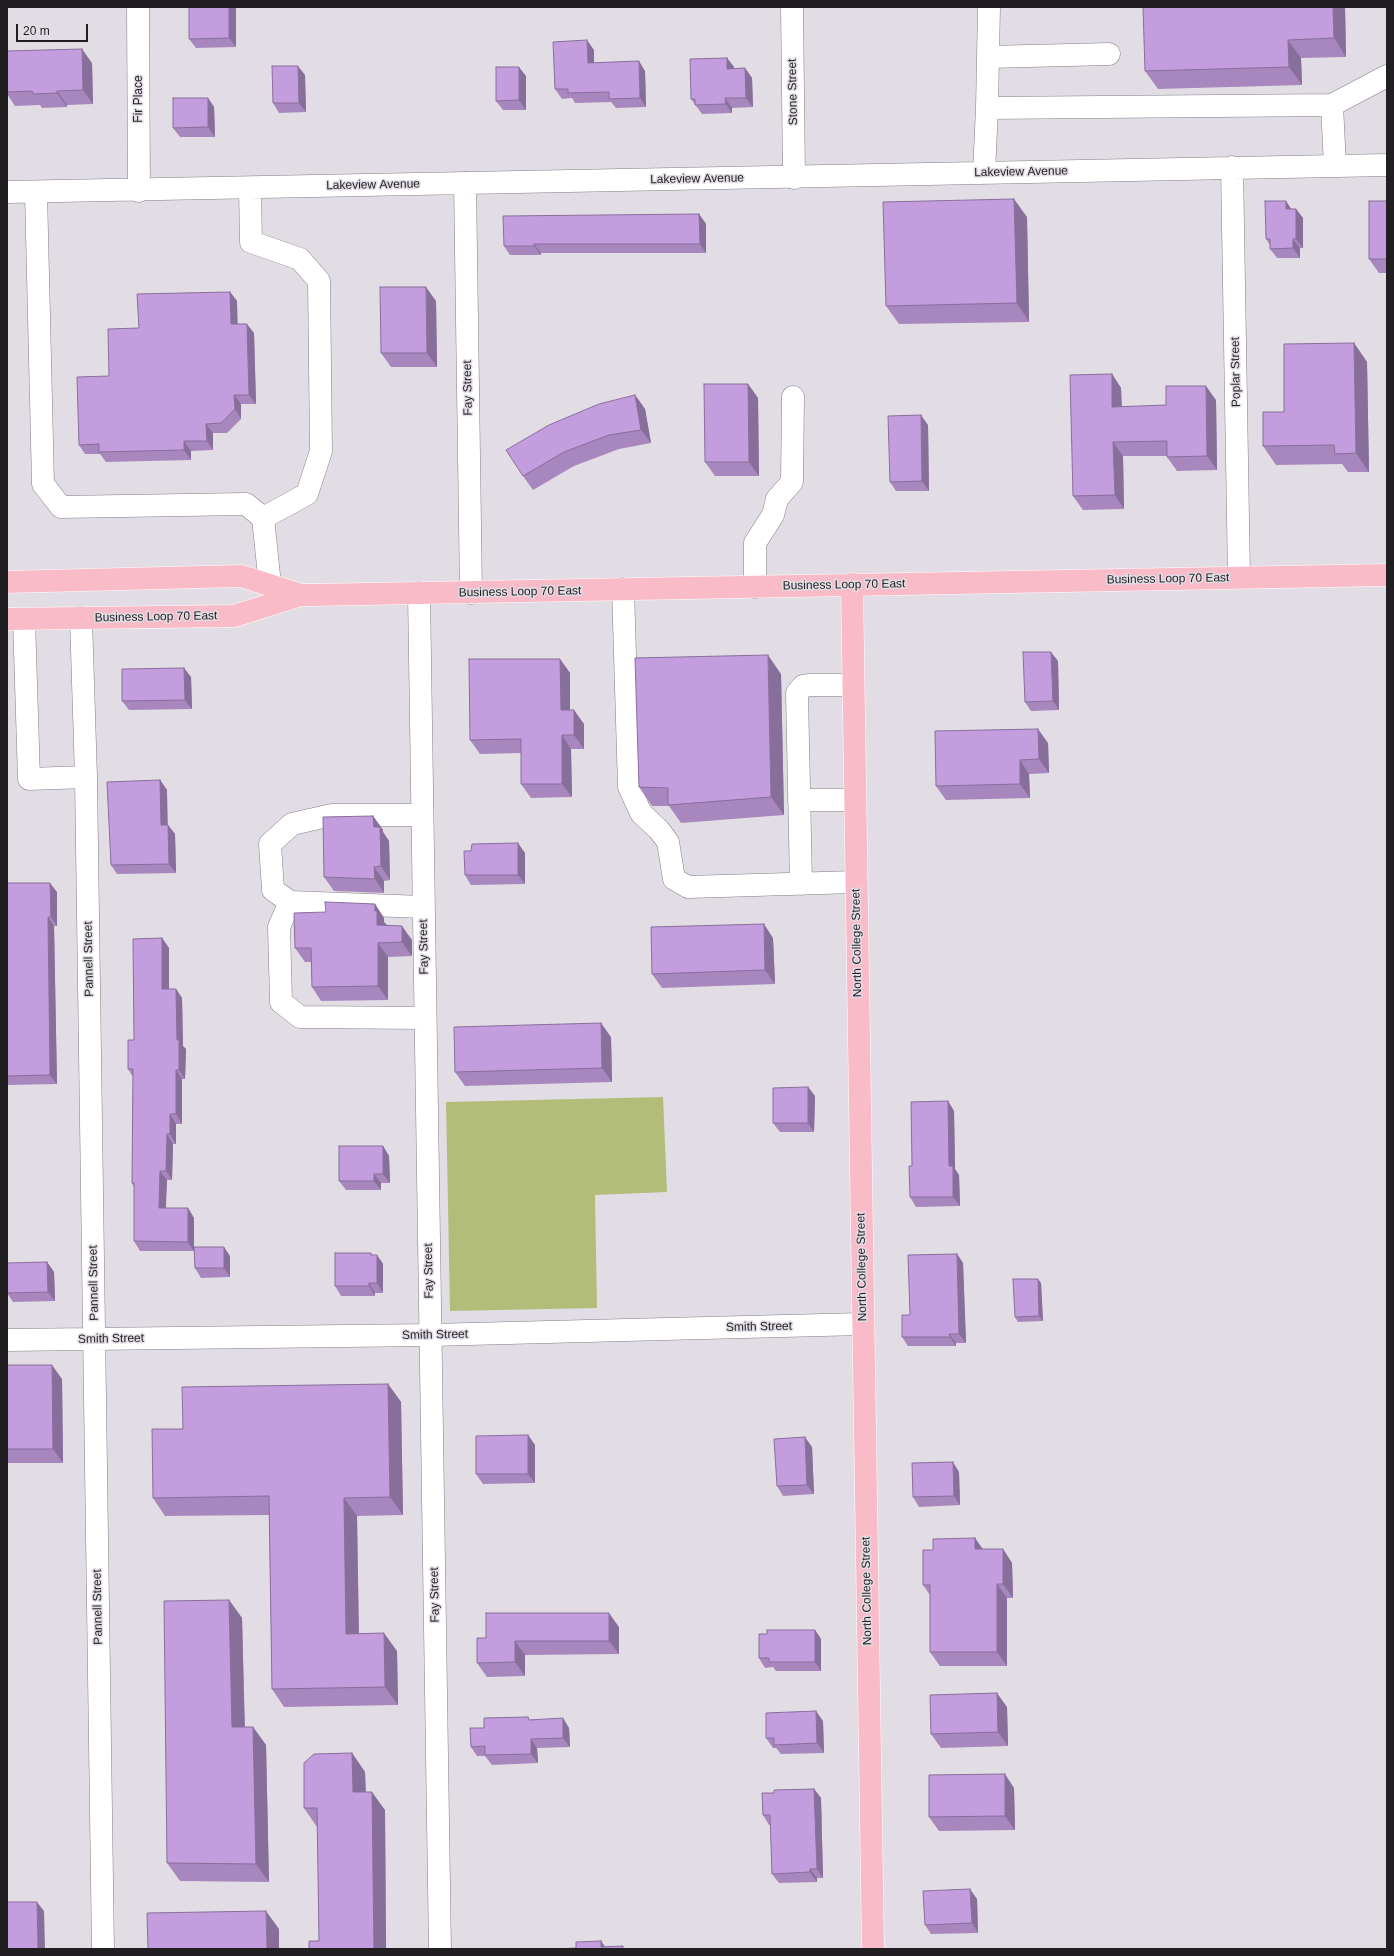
<!DOCTYPE html>
<html>
<head>
<meta charset="utf-8">
<style>
  body { margin:0 }
  #map { position:relative; width:1394px; height:1956px; overflow:hidden; background:#e2dde5; font-family:Arial,sans-serif }
  canvas { display:block }
  .frame { position:absolute; inset:0; border:8px solid #201e21; pointer-events:none }
  .scale { position:absolute; left:16px; top:24px; width:72px; height:18px; box-sizing:border-box; border:2px solid #201e21; border-top:0; padding-left:5px; font-size:12px; line-height:14px; white-space:nowrap; color:#201e21; -webkit-text-stroke:3px #e2dde5; paint-order:stroke }
</style>
</head>
<body>
<div id="map">
<canvas width="1394" height="1956"></canvas>
<div class="frame"></div>
<div class="scale">20 m</div>
</div>
<script>
const g = document.querySelector('canvas').getContext('2d');
g.lineJoin = 'round';
function fillPath(path, color) { g.fillStyle = color; g.fill(path, 'evenodd'); }
const shape = rows => new Path2D(rows.map(r => 'M' + r).join(''));
function stroke(path, color, width, dash) { g.strokeStyle = color; g.lineWidth = width; g.lineCap = dash ? 'butt' : 'round'; g.setLineDash(dash || []); g.stroke(path); }
function drawText(font, color, halo, rows, align = 'center') {
  g.font = font + ' Arial,sans-serif'; g.lineWidth = 3; g.setLineDash([]); g.textBaseline = 'middle'; g.strokeStyle = halo; g.fillStyle = color; for (const [text, x, y, turn = 0] of rows) {
    g.save(); g.translate(x, y); g.rotate((+turn || 0) * Math.PI / 180); g.textAlign = isNaN(turn) ? turn : align; if (halo) g.strokeText(text, 0, 0); g.fillText(text, 0, 0); g.restore();
  }
}
fillPath(shape([
  [663,1097,667,1192,595,1195,597,1308,450,1311,446,1102]
]), '#b2bd7a');
const minor = shape([
  [138,7,139,191],
  [792,7,794,178],
  [988,57,1109,54],
  [1332,105,1387,76],
  [987,108,989,7],
  [1232,167,1239,577],
  [984,173,987,108,1332,105,1335,166],
  [465,183,471,593],
  [250,188,251,242,300,259,319,281,321,451,307,494,263,518],
  [7,192,1387,165],
  [36,192,43,484,61,507,246,504,263,518,270,585],
  [755,587,755,543,773,515,777,499,792,482,793,397],
  [623,589,629,787,641,813,659,830,668,842,674,879,688,887,856,882],
  [419,593,440,1949],
  [81,618,86,777,103,1949],
  [24,619,29,779,86,777],
  [799,800,855,800],
  [422,815,332,815,292,824,270,844,273,890,290,902,423,907],
  [801,884,797,693,803,686,810,685,853,685],
  [290,902,279,927,281,1002,300,1017,425,1018],
  [7,1340,430,1335,862,1324]
]);
const major = shape([
  [7,582,241,576,301,595,312,595,1387,575],
  [852,584,873,1949],
  [7,619,234,616,301,595]
]);
stroke(minor, '#837e86', 23);
stroke(major, '#fff', 23);
stroke(minor, '#fff', 22);
stroke(major, '#fabbc8', 22);
fillPath(shape([
  [189,7,236,7,236,47,196,48,189,39],
  [1345,7,1346,57,1301,58,1302,85,1158,89,1145,71],
  [594,50,594,63,645,71,646,107,616,108,611,102,575,103,572,98,562,99,555,89],
  [7,51,92,63,93,104,67,105,67,107,42,108,40,105,15,106,7,94],
  [727,58,734,67,734,69,745,68,752,78,753,107,732,108,732,113,702,114,691,99],
  [305,75,306,112,279,113,273,103],
  [526,76,526,110,503,110,496,101],
  [208,98,214,107,215,137,180,137,173,128],
  [1387,201,1387,273,1379,273,1369,259],
  [1291,209,1296,209,1303,218,1303,248,1300,248,1300,258,1277,258,1270,249,1270,245,1266,239],
  [699,214,706,224,706,253,541,253,541,255,510,255,504,246],
  [1027,217,1029,322,899,324,886,306],
  [230,292,237,301,237,324,254,333,256,404,241,404,241,419,227,433,213,433,213,450,191,451,191,460,106,462,100,454,85,454,79,445,109,376,139,328],
  [436,301,437,367,391,367,381,353],
  [1354,343,1367,362,1369,472,1348,472,1342,464,1276,465,1263,446,1284,412],
  [1112,374,1121,388,1122,407,1166,405,1216,400,1217,470,1177,471,1167,457,1167,456,1123,456,1124,509,1083,510,1073,496],
  [748,384,758,398,759,476,715,476,705,462],
  [635,395,645,409,651,443,619,449,574,466,533,490,523,476],
  [928,425,929,491,896,491,890,482],
  [560,659,570,673,570,710,584,724,584,749,571,749,572,797,531,798,521,784,521,753,480,754,470,740],
  [1058,661,1059,710,1031,711,1025,702],
  [781,674,784,815,681,823,669,806,652,806,639,787],
  [191,677,192,709,129,710,122,701],
  [1048,743,1049,773,1029,774,1030,798,946,800,936,786],
  [160,780,167,790,167,825,168,825,175,834,176,873,117,874,111,865],
  [373,816,383,830,383,832,389,841,390,880,384,881,384,893,334,891,324,877],
  [471,851,525,853,525,884,471,885,465,875],
  [7,883,57,892,57,926,54,926,57,1084,8,1085,7,1084],
  [375,904,384,918,384,922,387,926,412,940,412,956,388,957,388,1000,321,1001,312,987,311,962,305,962,295,948,326,912],
  [162,938,169,948,169,989,176,989,182,998,183,1046,186,1049,185,1079,182,1079,182,1124,176,1124,176,1144,173,1144,172,1180,167,1180,166,1208,188,1208,194,1218,194,1251,140,1251,134,1241,134,1187,132,1183,133,1077,128,1069,134,1040],
  [773,938,775,984,662,988,652,974],
  [611,1037,612,1082,465,1086,455,1072],
  [808,1087,815,1096,814,1132,780,1132,773,1123],
  [948,1101,954,1111,955,1169,959,1175,960,1206,916,1207,910,1197,912,1166],
  [383,1146,389,1156,390,1183,381,1183,381,1190,346,1190,339,1181],
  [957,1254,963,1263,966,1343,956,1343,956,1346,908,1346,902,1337,910,1315],
  [372,1255,377,1255,383,1264,383,1293,375,1293,375,1296,341,1296,335,1286],
  [230,1256,230,1277,201,1278,195,1268],
  [47,1262,54,1272,55,1301,13,1302,7,1293],
  [1041,1283,1043,1321,1018,1322,1015,1317],
  [7,1365,62,1379,63,1463,7,1463],
  [388,1384,401,1402,403,1515,357,1516,359,1633,397,1651,398,1705,284,1707,272,1689,269,1515,165,1516,153,1498,183,1429],
  [528,1435,535,1445,535,1483,483,1484,476,1474],
  [812,1447,814,1494,783,1496,777,1486],
  [959,1472,960,1505,919,1507,913,1497],
  [983,1549,1003,1549,1012,1563,1013,1598,1007,1598,1007,1666,940,1666,930,1652,930,1595,923,1585],
  [229,1600,242,1618,245,1727,253,1727,266,1745,269,1882,180,1881,167,1863],
  [619,1627,619,1654,525,1655,525,1676,487,1677,477,1663,486,1638],
  [815,1630,821,1639,821,1671,776,1671,773,1667,765,1668,759,1658,767,1634],
  [1007,1707,1008,1746,941,1748,931,1734],
  [530,1720,569,1728,570,1747,537,1748,538,1763,492,1765,485,1756,477,1756,471,1747,484,1728],
  [823,1721,824,1753,781,1754,776,1748,773,1748,766,1738],
  [352,1753,365,1772,366,1792,385,1810,386,1949,309,1949,319,1941,318,1827,317,1827,304,1808],
  [1014,1788,1015,1830,939,1831,929,1817],
  [814,1789,821,1798,823,1878,817,1878,817,1882,779,1883,772,1874,771,1825,769,1825,763,1815],
  [977,1899,978,1933,931,1934,925,1925]
]), '#a887be');
fillPath(shape([
  [229,7,236,7,236,47,229,38],
  [1333,7,1345,7,1346,57,1334,38],
  [587,40,594,50,594,72,588,63],
  [1288,40,1301,58,1302,85,1289,67],
  [82,49,92,63,93,104,83,90],
  [727,58,734,67,734,78,727,69],
  [639,61,645,71,646,107,640,98],
  [298,66,305,75,306,112,299,103],
  [519,67,526,76,526,110,519,100],
  [745,68,752,78,753,107,746,98],
  [57,91,67,105,67,107,57,93],
  [208,98,214,107,215,137,208,127],
  [725,98,732,108,732,113,726,104],
  [1014,199,1027,217,1029,322,1017,303],
  [1286,201,1292,210,1286,209],
  [1296,209,1303,218,1303,248,1296,239],
  [699,214,706,224,706,253,700,244],
  [1293,239,1300,248,1300,258,1293,248],
  [534,244,541,253,541,255,534,246],
  [426,287,436,301,437,367,427,353],
  [230,292,237,301,238,334,231,324],
  [247,324,254,333,256,404,249,395],
  [1354,343,1367,362,1369,472,1356,453],
  [1112,374,1121,388,1122,421,1112,407],
  [748,384,758,398,759,476,749,462],
  [1206,386,1216,400,1217,470,1207,456],
  [234,395,241,404,241,419,235,409],
  [635,395,645,409,651,443,641,430],
  [921,415,928,425,929,491,922,481],
  [206,424,213,433,213,450,207,441],
  [184,441,191,451,191,460,184,450],
  [1113,442,1123,456,1124,509,1115,495],
  [1051,652,1058,661,1059,710,1053,701],
  [768,655,781,674,784,815,771,797],
  [560,659,570,673,570,724,561,710],
  [184,668,191,677,192,709,185,700],
  [574,710,584,724,584,749,574,735],
  [1038,729,1048,743,1049,773,1039,759],
  [562,735,571,749,572,797,562,784],
  [1020,760,1029,774,1030,798,1020,784],
  [160,780,167,790,168,834,161,825],
  [373,816,383,830,383,832,389,841,390,880,381,866,374,827],
  [168,825,175,834,176,873,169,864],
  [518,843,525,853,525,884,518,875],
  [374,867,384,881,384,893,375,879],
  [50,883,57,892,57,926,51,917],
  [375,904,384,918,384,922,387,925,387,939,377,925,375,911],
  [48,917,54,926,57,1084,50,1075],
  [764,924,773,938,775,984,765,970],
  [402,926,412,940,412,956,402,942],
  [162,938,169,948,169,999,162,989],
  [378,943,388,957,388,1000,378,986],
  [176,989,182,998,183,1046,186,1049,185,1079,179,1070,177,1040],
  [601,1023,611,1037,612,1082,602,1068],
  [176,1070,182,1079,182,1124,176,1114],
  [808,1087,815,1096,814,1132,808,1123],
  [948,1101,954,1111,955,1169,959,1175,960,1206,953,1197,949,1166],
  [170,1114,176,1124,176,1144,170,1134],
  [167,1134,173,1144,172,1180,166,1171],
  [383,1146,389,1156,390,1183,383,1174],
  [160,1171,167,1180,165,1217,159,1208],
  [374,1174,381,1183,381,1190,374,1181],
  [188,1208,194,1218,194,1251,188,1242],
  [224,1247,230,1256,230,1277,224,1268],
  [371,1253,377,1261,377,1255,383,1264,383,1293,377,1283],
  [957,1254,963,1263,966,1343,959,1334],
  [47,1262,54,1272,55,1301,48,1292],
  [1038,1279,1041,1283,1043,1321,1039,1316],
  [369,1283,375,1293,375,1296,369,1286],
  [949,1334,956,1343,956,1346,950,1337],
  [52,1365,62,1379,63,1463,53,1449],
  [388,1384,401,1402,403,1515,390,1497],
  [528,1435,535,1445,535,1483,528,1474],
  [805,1437,812,1447,814,1494,807,1485],
  [953,1462,959,1472,960,1505,954,1496],
  [344,1498,357,1516,359,1652,346,1634],
  [975,1538,985,1552,975,1549],
  [1003,1549,1012,1563,1013,1598,1003,1584],
  [997,1584,1007,1598,1007,1666,997,1652],
  [229,1600,242,1618,245,1745,232,1727],
  [609,1613,619,1627,619,1654,609,1641],
  [815,1630,821,1639,821,1671,815,1662],
  [384,1633,397,1651,398,1705,385,1687],
  [515,1641,525,1655,525,1676,515,1662],
  [997,1693,1007,1707,1008,1746,998,1732],
  [816,1711,823,1721,824,1753,817,1743],
  [563,1718,569,1728,570,1747,563,1738],
  [253,1727,266,1745,269,1882,256,1864],
  [531,1739,537,1748,538,1763,531,1754],
  [352,1753,365,1772,366,1810,353,1792],
  [1005,1774,1014,1788,1015,1830,1005,1816],
  [814,1789,821,1798,823,1878,817,1869],
  [372,1792,385,1810,386,1949,374,1949],
  [810,1869,817,1878,817,1882,810,1872],
  [970,1889,977,1899,978,1933,972,1923],
  [37,1902,44,1911,45,1949,38,1949],
  [266,1911,279,1929,279,1949,267,1949],
  [601,1941,607,1949,601,1947]
]), '#886e9b');
const building = shape([
  [189,7,229,7,229,38,189,39,189,7],
  [1143,7,1333,7,1334,38,1288,40,1289,67,1145,71,1143,7],
  [587,40,588,63,639,61,640,98,609,99,609,92,568,93,568,89,555,89,553,42,587,40],
  [82,49,83,90,57,91,57,93,33,94,32,91,7,92,7,51,82,49],
  [727,58,727,69,745,68,746,98,725,98,726,104,695,105,695,99,691,99,690,59,727,58],
  [272,66,298,66,299,103,273,103,272,66],
  [496,67,519,67,519,100,496,101,496,67],
  [173,98,208,98,208,127,173,128,173,98],
  [1014,199,1017,303,886,306,883,202,1014,199],
  [1265,201,1286,201,1286,209,1296,209,1296,239,1293,239,1293,248,1270,249,1270,239,1266,239,1265,201],
  [1369,201,1387,201,1387,259,1369,259,1369,201],
  [699,214,700,244,534,244,534,246,504,246,503,216,699,214],
  [380,287,426,287,427,353,381,353,380,287],
  [230,292,231,324,247,324,249,395,234,395,235,409,221,423,206,424,207,441,184,441,184,450,99,452,99,444,79,445,77,377,109,376,108,329,139,328,137,294,230,292],
  [1354,343,1356,453,1335,454,1334,445,1263,446,1263,412,1284,412,1284,344,1354,343],
  [1112,374,1112,407,1166,405,1166,386,1206,386,1207,456,1167,457,1167,441,1113,442,1115,495,1073,496,1070,375,1112,374],
  [704,384,748,384,749,462,705,462,704,384],
  [635,395,641,430,609,435,564,452,523,476,506,450,549,425,599,404,635,395],
  [921,415,922,481,890,482,888,416,921,415],
  [1023,652,1051,652,1053,701,1025,702,1023,652],
  [768,655,771,797,668,805,668,788,639,787,635,658,768,655],
  [469,659,560,659,561,710,574,710,574,735,562,735,562,784,521,784,521,739,470,740,469,659],
  [184,668,185,700,122,701,122,669,184,668],
  [1038,729,1039,759,1020,760,1020,784,936,786,935,731,1038,729],
  [160,780,161,825,168,825,169,864,111,865,107,782,160,780],
  [373,816,374,827,380,827,381,866,374,867,375,879,324,877,323,817,373,816],
  [518,843,518,875,465,875,464,851,471,851,472,844,518,843],
  [7,883,50,883,51,917,48,917,50,1075,7,1076,7,883],
  [325,902,375,904,375,911,377,911,377,925,402,926,402,942,378,943,378,986,312,987,311,948,295,948,294,913,326,912,325,902],
  [764,924,765,970,652,974,651,927,764,924],
  [162,938,162,989,176,989,177,1040,179,1040,179,1070,176,1070,176,1114,170,1114,170,1134,167,1134,166,1171,160,1171,159,1208,188,1208,188,1242,134,1241,134,1183,132,1183,133,1069,128,1069,128,1040,134,1040,133,939,162,938],
  [601,1023,602,1068,455,1072,454,1027,601,1023],
  [808,1087,808,1123,773,1123,773,1088,808,1087],
  [948,1101,949,1166,953,1166,953,1197,910,1197,909,1166,912,1166,911,1102,948,1101],
  [339,1146,383,1146,383,1174,374,1174,374,1181,339,1181,339,1146],
  [194,1247,224,1247,224,1268,195,1268,194,1247],
  [335,1253,371,1253,371,1255,377,1255,377,1283,369,1283,369,1286,335,1286,335,1253],
  [957,1254,959,1334,949,1334,950,1337,902,1337,902,1315,910,1315,908,1255,957,1254],
  [47,1262,48,1292,7,1293,7,1263,47,1262],
  [1013,1279,1038,1279,1039,1316,1015,1317,1013,1279],
  [7,1365,52,1365,53,1449,7,1449,7,1365],
  [388,1384,390,1497,344,1498,346,1634,384,1633,385,1687,272,1689,269,1496,153,1498,152,1429,183,1429,182,1387,388,1384],
  [528,1435,528,1474,476,1474,476,1436,528,1435],
  [805,1437,807,1485,777,1486,774,1439,805,1437],
  [953,1462,954,1496,913,1497,912,1463,953,1462],
  [975,1538,975,1549,1003,1549,1003,1584,997,1584,997,1652,930,1652,930,1585,923,1585,923,1550,933,1550,933,1539,975,1538],
  [229,1600,232,1727,253,1727,256,1864,167,1863,164,1601,229,1600],
  [486,1613,609,1613,609,1641,515,1641,515,1662,477,1663,477,1638,486,1638,486,1613],
  [767,1630,815,1630,815,1662,769,1662,769,1658,759,1658,759,1634,767,1634,767,1630],
  [997,1693,998,1732,931,1734,930,1695,997,1693],
  [816,1711,817,1743,774,1745,774,1738,766,1738,766,1713,816,1711],
  [528,1717,529,1720,563,1718,563,1738,531,1739,531,1754,485,1755,485,1746,471,1747,470,1728,484,1728,484,1718,528,1717],
  [352,1753,353,1792,372,1792,374,1949,309,1949,309,1941,319,1941,317,1808,304,1808,304,1763,314,1754,352,1753],
  [1005,1774,1005,1816,929,1817,929,1775,1005,1774],
  [814,1789,817,1869,810,1869,810,1872,772,1874,770,1815,763,1815,762,1793,774,1793,774,1790,814,1789],
  [970,1889,972,1923,925,1925,923,1891,970,1889],
  [7,1902,37,1902,38,1949,7,1949,7,1902],
  [266,1911,267,1949,148,1949,147,1913,266,1911],
  [601,1941,601,1947,623,1946,623,1949,553,1949,576,1948,576,1942,601,1941]
]);
fillPath(building, '#c39ddd');
stroke(building, '#886e9b', 1);
drawText('12px', '#201e21', '#e2dde5', [
  ["Stone Street",793,92,-91],
  ["Fir Place",139,99,-90],
  ["Lakeview Avenue",1021,172,-1],
  ["Lakeview Avenue",697,179,-1],
  ["Lakeview Avenue",373,185,-1],
  ["Poplar Street",1236,372,-91],
  ["Fay Street",468,388,-91],
  ["Business Loop 70 East",1168,579,-1],
  ["Business Loop 70 East",844,585,-1],
  ["Business Loop 70 East",520,592,-1],
  ["Business Loop 70 East",156,617,-1],
  ["North College Street",857,943,-91],
  ["Fay Street",424,947,-91],
  ["Pannell Street",89,959,-91],
  ["North College Street",862,1267,-91],
  ["Fay Street",429,1271,-91],
  ["Pannell Street",94,1283,-91],
  ["Smith Street",759,1327,-1],
  ["Smith Street",435,1335,-1],
  ["Smith Street",111,1339,-1],
  ["North College Street",867,1591,-91],
  ["Fay Street",435,1595,-91],
  ["Pannell Street",98,1607,-91]
]);
</script>
</body>
</html>
